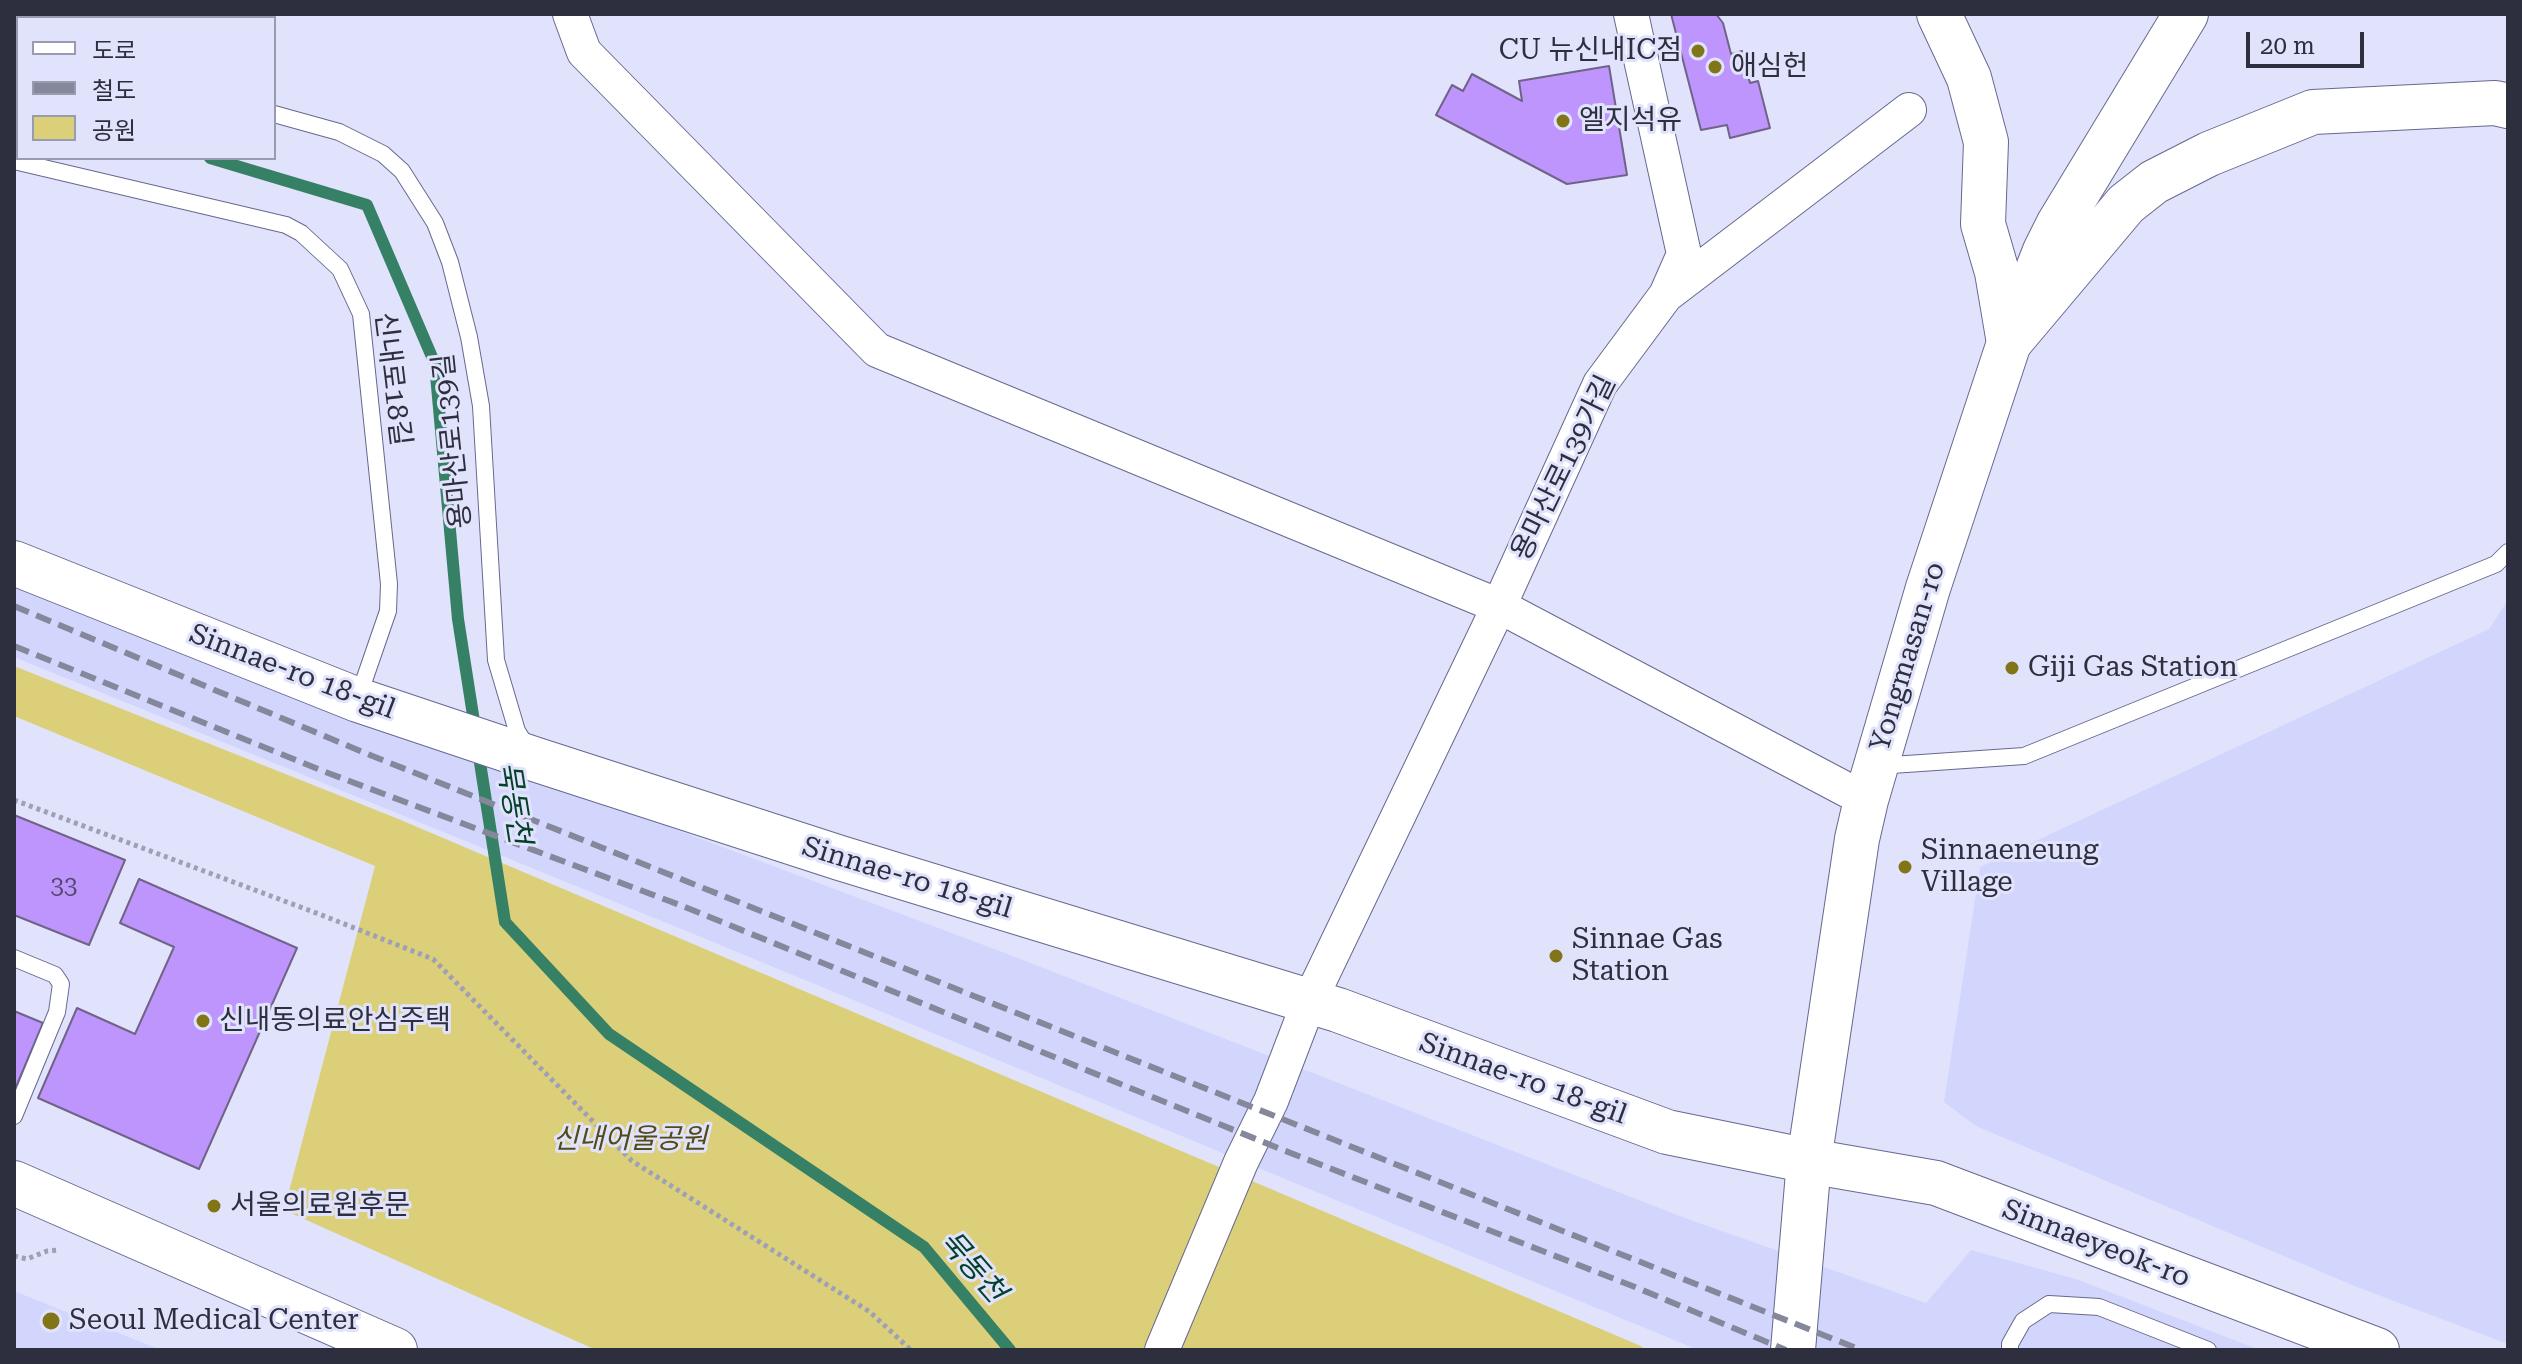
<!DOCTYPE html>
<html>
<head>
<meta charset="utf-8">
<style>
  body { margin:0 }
  #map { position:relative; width:2522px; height:1364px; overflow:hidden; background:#e1e3fd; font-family:"Roboto Serif","Noto Sans KR",serif }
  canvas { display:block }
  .frame { position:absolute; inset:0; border:16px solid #2d2f3e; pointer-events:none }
  .legend { position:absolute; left:16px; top:16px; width:260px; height:144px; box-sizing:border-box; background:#e1e3fd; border:2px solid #999bb1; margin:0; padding:10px 14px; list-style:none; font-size:24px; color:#2d2f3e }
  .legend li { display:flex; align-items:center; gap:16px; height:40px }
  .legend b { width:40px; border:2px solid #999bb1 }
  .scale { position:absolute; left:2246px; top:32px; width:118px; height:36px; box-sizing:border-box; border:4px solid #2d2f3e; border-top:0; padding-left:10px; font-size:24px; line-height:28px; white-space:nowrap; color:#2d2f3e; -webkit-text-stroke:6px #e1e3fd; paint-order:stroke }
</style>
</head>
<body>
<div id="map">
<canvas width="2522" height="1364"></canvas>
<div class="frame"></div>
<ul class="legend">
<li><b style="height:10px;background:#fff"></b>도로</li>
<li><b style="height:10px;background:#85879b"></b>철도</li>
<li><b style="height:22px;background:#dbcf7a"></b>공원</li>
</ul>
<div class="scale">20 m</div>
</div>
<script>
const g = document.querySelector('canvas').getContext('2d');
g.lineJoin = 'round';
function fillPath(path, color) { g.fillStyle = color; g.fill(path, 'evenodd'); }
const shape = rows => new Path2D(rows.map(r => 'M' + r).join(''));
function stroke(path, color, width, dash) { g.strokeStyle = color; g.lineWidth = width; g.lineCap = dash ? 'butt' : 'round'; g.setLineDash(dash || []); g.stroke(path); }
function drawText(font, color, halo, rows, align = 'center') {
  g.font = font + ' "Roboto Serif","Noto Sans KR",serif'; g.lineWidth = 6; g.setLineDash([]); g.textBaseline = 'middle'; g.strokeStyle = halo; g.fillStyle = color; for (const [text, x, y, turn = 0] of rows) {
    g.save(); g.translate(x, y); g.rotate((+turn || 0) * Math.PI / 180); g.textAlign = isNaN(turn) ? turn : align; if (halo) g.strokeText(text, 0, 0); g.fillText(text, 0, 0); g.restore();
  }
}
fillPath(shape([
  [14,579,46,593,1005,953,1685,1218,1926,1303,1971,1250,2076,1279,2260,1350,1698,1350,701,937,14,657],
  [2508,600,2508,1344,2357,1287,1976,1126,1944,1102,1980,867,2489,629],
  [14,1291,161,1350,14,1350]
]), '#d2d6fd');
fillPath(shape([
  [14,666,396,818,1641,1346,1644,1350,596,1350,284,1210,375,866,14,716]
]), '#dbcf7a');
stroke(shape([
  [14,113,18,113],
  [210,158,367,205,435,364,458,619,475,728],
  [478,750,505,922,609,1034,924,1247,1010,1350]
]), '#368165', 12);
const building = shape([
  [1671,14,1716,14,1723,23,1731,54,1742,51,1750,83,1758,81,1770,128,1730,138,1727,125,1701,130,1671,14],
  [1609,66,1627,175,1567,184,1436,115,1452,85,1463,91,1472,74,1522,101,1519,81,1609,66],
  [14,815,125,860,89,945,14,915,14,815],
  [139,879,297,948,199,1169,38,1098,77,1008,135,1034,174,947,120,923,139,879],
  [14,1011,43,1023,16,1087,14,1086,14,1011]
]);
fillPath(building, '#bd95fc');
stroke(building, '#706387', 2);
const lane = shape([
  [14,55,18,56],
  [274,114,339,132,383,154,402,171,435,223,450,262,469,337,481,406,496,660,517,731,527,747],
  [14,161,286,225,301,233,340,269,361,314,389,584,388,611,358,698],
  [1877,766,2024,756,2496,564,2508,552],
  [14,958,55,975,61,984,57,1012,14,1116],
  [2010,1350,2010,1344,2023,1321,2049,1304,2099,1307,2208,1350]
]);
const street = shape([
  [570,14,584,52,877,350,1499,606,1600,384,1666,295,1684,254,1631,14],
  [1669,293,1909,110],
  [1162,1350,1241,1162,1271,1101,1309,1002,1499,606,1866,800]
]);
const secondary = shape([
  [14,563,358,700,534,759,840,858,1338,1010,1667,1132,1809,1161,1936,1183,2377,1350],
  [14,1183,395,1350]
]);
const primary = shape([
  [1793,1350,1809,1161,1857,839,1866,800,1928,588,2009,343,2045,251,2058,225,2186,14]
]);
const highway = shape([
  [1939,14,1969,78,1986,142,1983,224,1997,272,2009,343],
  [2009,343,2126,204,2154,182,2209,154,2313,112,2495,103,2508,106]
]);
stroke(lane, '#66698e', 18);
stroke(street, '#66698e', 36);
stroke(secondary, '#66698e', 46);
stroke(primary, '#66698e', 46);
stroke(highway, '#66698e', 46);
stroke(shape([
  [14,800,319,914,433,959,632,1161,870,1312,911,1350],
  [14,1256,27,1259,47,1251,59,1250]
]), '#9ea0b6', 5, [4, 4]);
stroke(lane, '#fff', 16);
stroke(street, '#fff', 34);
stroke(secondary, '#fff', 44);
stroke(primary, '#fff', 44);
stroke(highway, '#fff', 44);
stroke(shape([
  [14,606,370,755,1861,1350],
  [14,646,328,773,680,905,1283,1150,1635,1287,1786,1350]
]), '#85879b', 6, [16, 8]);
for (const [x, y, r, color] of [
  [1698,51,8,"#827518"],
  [1715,67,8,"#827518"],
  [1563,121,8,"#827518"],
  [2012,668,8,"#827518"],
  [1905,867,8,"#827518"],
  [1556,956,8,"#827518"],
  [203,1021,8,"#827518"],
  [214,1206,8,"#827518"],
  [51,1321,10,"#827518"]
]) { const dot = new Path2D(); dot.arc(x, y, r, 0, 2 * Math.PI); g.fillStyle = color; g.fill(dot); stroke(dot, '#e1e3fd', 3); }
drawText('24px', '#51486e', null, [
  ["33",64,887]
]);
drawText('28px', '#2d2f3e', '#e1e3fd', [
  ["CU 뉴신내IC점",1682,51,"right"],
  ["애심헌",1731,67],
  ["엘지석유",1579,121],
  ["Giji Gas Station",2028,668],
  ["Sinnaeneung",1921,851],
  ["Village",1921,883],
  ["Sinnae Gas",1572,940],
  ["Station",1572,972],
  ["신내동의료안심주택",219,1021],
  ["서울의료원후문",230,1206],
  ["Seoul Medical Center",69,1321]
], 'left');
drawText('28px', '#2d2f3e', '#e1e3fd', [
  ["신내로18길",392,379,83],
  ["용마산로139길",453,441,-96],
  ["용마산로139가길",1564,468,-64],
  ["Yongmasan-ro",1908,657,-73],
  ["Sinnae-ro 18-gil",292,672,21],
  ["Sinnae-ro 18-gil",907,878,17],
  ["Sinnae-ro 18-gil",1523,1079,20],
  ["Sinnaeyeok-ro",2096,1244,21]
]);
drawText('italic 28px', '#524b16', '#e1e3fd', [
  ["신내어울공원",630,1140]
]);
drawText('italic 30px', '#034129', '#e1e3fd', [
  ["묵동천",513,803,81],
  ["묵동천",972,1267,49]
]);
</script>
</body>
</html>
